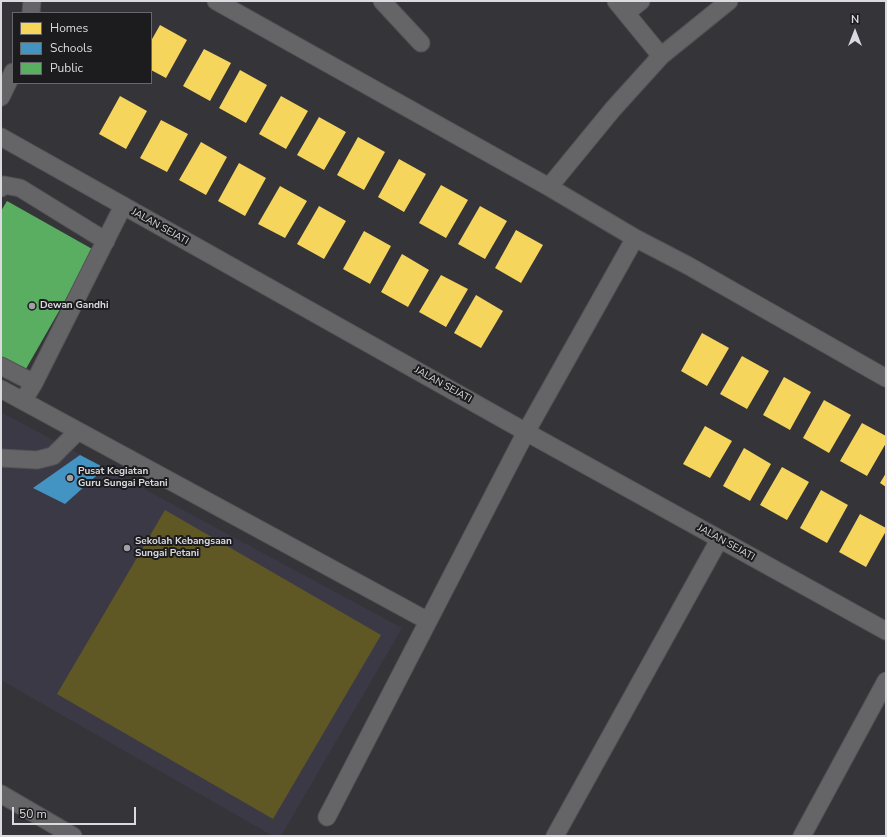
<!DOCTYPE html>
<html>
<head>
<meta charset="utf-8">
<style>
	body { margin:0 }
	#map { position:relative; width:887px; height:837px; overflow:hidden; background:#353539; font-family:"Nunito Sans",sans-serif }
	canvas { display:block }
	.frame { position:absolute; inset:0; border:2px solid #dbdae0; pointer-events:none }
	.legend { position:absolute; left:12px; top:12px; width:140px; height:72px; box-sizing:border-box; background:#1c1c1f; border:1px solid #68686c; margin:0; padding:5px 7px; list-style:none; font-size:12px; color:#dbdae0 }
	.legend li { display:flex; align-items:center; gap:8px; height:20px }
	.legend b { width:20px; border:1px solid #68686c }
	.north { position:absolute; left:835px; top:12px; width:40px; height:40px; -webkit-text-stroke:3px #1c1c1f; paint-order:stroke; rotate:0deg; font-size:11px; font-weight:700; line-height:16px; text-align:center; color:#dbdae0 }
	.north::after { content:''; display:block; margin:auto; width:14px; height:18px; background:#dbdae0; clip-path:polygon(50% 0,100% 100%,50% 72%,0 100%) }
	.scale { position:absolute; left:12px; top:807px; width:124px; height:18px; box-sizing:border-box; border:2px solid #dbdae0; border-top:0; padding-left:5px; font-size:12px; line-height:14px; white-space:nowrap; color:#dbdae0; -webkit-text-stroke:3px #1c1c1f; paint-order:stroke }
</style>
</head>
<body>
<div id="map">
<canvas width="887" height="837"></canvas>
<div class="frame"></div>
<ul class="legend">
<li><b style="height:11px;background:#f6d55c"></b>Homes</li>
<li><b style="height:11px;background:#4393c3"></b>Schools</li>
<li><b style="height:11px;background:#5aae61"></b>Public</li>
</ul>
<div class="north">N</div>
<div class="scale">50 m</div>
</div>
<script>
const c = document.querySelector('canvas').getContext('2d');
c.lineJoin = 'round';
function paint(path, color) {
  c.fillStyle = color;
  c.fill(path, 'evenodd');
}
function shape(rows) {
  const path = new Path2D();
  for (const r of rows) {
    path.moveTo(r[0], r[1]);
    for (let i = 2; i < r.length; i += 2) path.lineTo(r[i], r[i + 1]);
  }
  return path;
}
function trace(path, color, width, dash) {
  c.strokeStyle = color;
  c.lineWidth = width;
  c.lineCap = dash ? 'butt' : 'round';
  c.setLineDash(dash || []);
  c.stroke(path);
}
function drawText(font, color, halo, rows, align = 'center') {
  c.font = font + ' "Nunito Sans",sans-serif';
  c.lineWidth = 4;
  c.setLineDash([]);
  c.textBaseline = 'middle';
  c.strokeStyle = halo;
  c.fillStyle = color;
  for (const [text, x, y, turn = 0] of rows) {
    c.save();
    c.translate(x, y);
    c.rotate((+turn || 0) * Math.PI / 180);
    c.textAlign = isNaN(turn) ? turn : align;
    if (halo) c.strokeText(text, 0, 0);
    c.fillText(text, 0, 0);
    c.restore();
  }
}
const built = shape([
	[1,412,402,628,281,836,273,836,1,680]
]);
const green = shape([
	[165,510,381,635,273,819,57,694]
]);
const homes = shape([
	[160,25,187,40,166,78,151,70,151,41],
	[204,49,231,63,210,101,183,86],
	[240,70,267,85,246,123,219,108],
	[120,96,147,111,126,149,99,134],
	[281,96,308,111,286,149,259,134],
	[319,117,346,132,324,170,297,155],
	[161,120,188,134,167,172,140,158],
	[358,137,385,152,364,190,337,175],
	[201,142,227,157,206,195,179,180],
	[399,159,426,174,404,212,378,197],
	[239,163,266,178,245,216,218,201],
	[441,185,468,200,446,238,419,223],
	[280,186,307,201,285,238,258,224],
	[319,206,346,221,324,259,297,244],
	[480,206,507,221,485,259,458,244],
	[516,230,543,245,521,283,495,268],
	[364,231,391,246,370,284,343,269],
	[402,254,429,270,408,307,381,292],
	[441,275,468,289,446,327,419,312],
	[476,295,503,311,481,348,454,333],
	[702,333,729,348,707,386,681,371],
	[742,356,769,371,747,409,720,394],
	[784,377,811,392,790,430,763,415],
	[824,400,851,415,829,453,803,438],
	[862,423,886,436,886,443,867,476,840,461],
	[705,426,732,441,710,478,683,464],
	[744,448,771,464,750,501,723,486],
	[782,467,809,482,787,520,760,505],
	[886,473,886,487,880,483],
	[821,490,848,505,827,543,800,528],
	[860,514,886,528,886,531,866,567,839,552]
]);
const schools = shape([
	[80,455,105,468,65,504,33,488]
]);
const public = shape([
	[7,201,94,250,23,374,1,361,1,211]
]);
const minor = shape([
	[216,1,549,187,635,238,687,265,886,378],
	[382,1,421,43],
	[616,1,661,56],
	[31,13,32,1],
	[626,13,641,1],
	[1,97,13,72],
	[1,137,526,432,886,631],
	[549,187,613,109,661,56,729,1],
	[1,188,4,185,20,188,106,241],
	[1,366,34,383],
	[1,389,428,621],
	[23,401,34,383,123,206],
	[1,458,37,460,53,456,78,431],
	[1,794,73,836],
	[327,817,526,432,635,238],
	[555,836,719,540],
	[802,836,886,681]
]);
const markers = [
	[32,306,4,"#a1a0a6"],
	[70,478,4,"#a1a0a6"],
	[127,548,4,"#a1a0a6"]
];
const streetNames = [
	["JALAN SEJATI",160,227,29],
	["JALAN SEJATI",443,385,29],
	["JALAN SEJATI",726,543,29]
];
const poiNames = [
	["Dewan Gandhi",40,306],
	["Pusat Kegiatan",78,472],
	["Guru Sungai Petani",78,484],
	["Sekolah Kebangsaan",135,542],
	["Sungai Petani",135,554]
];
paint(built, '#3b3946');
paint(green, '#5f5824');
paint(homes, '#f6d55c');
paint(schools, '#4393c3');
paint(public, '#5aae61');
trace(minor, '#535356', 19);
trace(minor, '#656568', 17);
for (const [x, y, r, color] of markers) {
  const dot = new Path2D();
  dot.arc(x, y, r, 0, 2 * Math.PI);
  c.fillStyle = color;
  c.fill(dot);
  trace(dot, '#1c1c1f', 1.5);
}
drawText('10px', '#dbdae0', '#1c1c1f', streetNames);
drawText('bold 10px', '#dbdae0', '#1c1c1f', poiNames, 'left');
</script>
</body>
</html>
